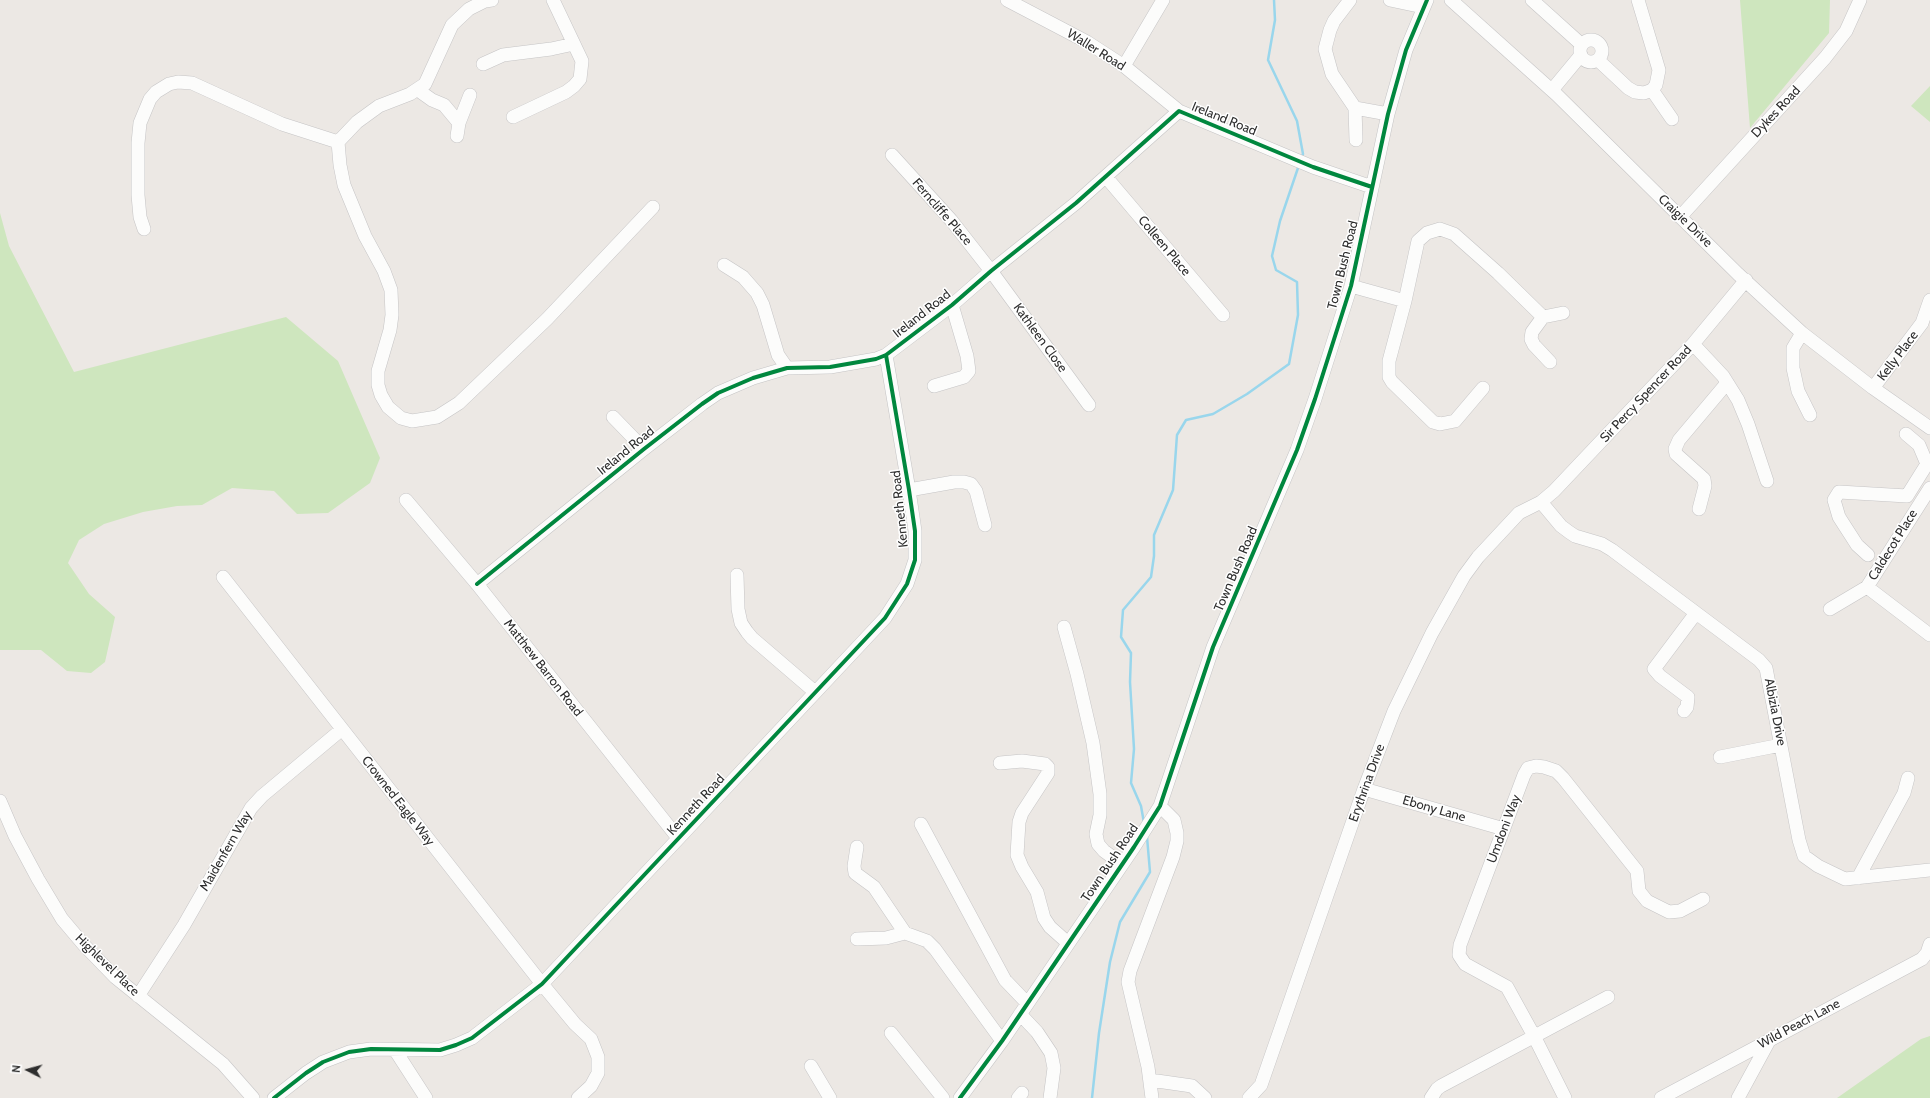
<!DOCTYPE html>
<html>
<head>
<meta charset="utf-8">
<style>
	body { margin:0 }
	#map { position:relative; width:1930px; height:1098px; overflow:hidden; background:#ece8e4; font-family:Cabin,sans-serif }
	canvas { display:block }
	.north { position:absolute; left:8px; top:1050px; width:40px; height:40px; -webkit-text-stroke:3px #fff; paint-order:stroke; rotate:276deg; font-size:11px; font-weight:700; line-height:16px; text-align:center; color:#2e2e2e }
	.north::after { content:''; display:block; margin:auto; width:14px; height:18px; background:#2e2e2e; clip-path:polygon(50% 0,100% 100%,50% 72%,0 100%) }
</style>
</head>
<body>
<div id="map">
<canvas width="1930" height="1098"></canvas>
<div class="north">N</div>
</div>
<script>
const c = document.querySelector('canvas').getContext('2d');
c.lineJoin = 'round';
function paint(path, color) {
  c.fillStyle = color;
  c.fill(path, 'evenodd');
}
function shape(rows) {
  const path = new Path2D();
  for (const r of rows) {
    if (r.length === 3) {
      path.moveTo(r[0] + r[2], r[1]);
      path.arc(r[0], r[1], r[2], 0, 2 * Math.PI);
      continue;
    }
    path.moveTo(r[0], r[1]);
    for (let i = 2; i < r.length; i += 2) path.lineTo(r[i], r[i + 1]);
  }
  return path;
}
function trace(path, color, width, dash) {
  c.strokeStyle = color;
  c.lineWidth = width;
  c.lineCap = dash ? 'butt' : 'round';
  c.setLineDash(dash || []);
  c.stroke(path);
}
function drawText(font, color, halo, rows, align = 'center') {
  c.font = font + ' Cabin,sans-serif';
  c.lineWidth = 3;
  c.setLineDash([]);
  c.textBaseline = 'middle';
  c.strokeStyle = halo;
  c.fillStyle = color;
  for (const [text, x, y, turn = 0] of rows) {
    c.save();
    c.translate(x, y);
    c.rotate((+turn || 0) * Math.PI / 180);
    c.textAlign = isNaN(turn) ? turn : align;
    if (halo) c.strokeText(text, 0, 0);
    c.fillText(text, 0, 0);
    c.restore();
  }
}
const green = shape([
	[1740,0,1830,0,1829,33,1750,128],
	[1930,86,1930,122,1911,106],
	[0,213,9,246,74,372,286,317,338,361,380,458,370,483,328,513,297,514,274,491,232,488,202,505,177,506,143,512,104,524,79,540,68,563,89,594,115,617,105,662,91,673,67,671,41,650,0,650],
	[1930,1036,1930,1098,1837,1098,1921,1039]
]);
const stream = shape([
	[1274,0,1275,20,1268,60,1297,121,1303,154,1301,159],
	[1144,823,1141,806,1131,783,1134,749,1130,682,1131,653,1121,637,1123,610,1151,577,1154,556,1154,535,1173,490,1177,435,1186,420,1213,414,1247,394,1289,364,1298,315,1297,282,1276,270,1272,256,1280,221,1299,165],
	[1092,1098,1099,1033,1110,962,1120,922,1150,872,1147,837]
]);
const minor = shape([
	[1007,0,1087,42,1124,66,1179,111],
	[1350,0,1334,21,1330,30,1325,49,1332,74,1355,108,1356,140],
	[1390,0,1423,7],
	[1451,0,1557,95,1738,274,1802,333,1873,388,1930,428],
	[1532,0,1582,45],
	[1591,51,11],
	[1598,60,1628,88,1635,92,1644,93,1652,90,1656,85,1659,70,1638,0],
	[483,64,503,55,551,49,574,44],
	[1124,66,1163,0],
	[418,90,432,100,444,105,459,123],
	[1552,90,1581,55],
	[1652,90,1672,119],
	[1355,108,1388,114],
	[513,117,566,92,574,86,580,79,582,61,553,0],
	[457,136,459,123,470,95],
	[338,142,357,122,379,106,410,94,425,84,452,25,469,9,485,1,492,0],
	[892,155,951,220,991,271,1089,405],
	[1106,177,1223,315],
	[1680,217,1825,58,1846,31,1860,0],
	[144,229,140,217,138,195,138,143,140,123,150,99,156,92,169,84,178,82,192,83,282,124,338,142,340,165,344,185,365,236,384,271,391,290,392,315,390,330,378,371,378,385,381,395,388,407,401,418,412,421,437,417,459,403,547,319,653,207],
	[724,265,743,277,757,293,763,305,778,355,787,368],
	[1351,286,1405,301],
	[1802,333,1793,348,1793,368,1798,391,1810,415],
	[1693,344,1723,376,1738,400,1748,424,1767,481],
	[1550,362,1534,345,1531,339,1532,332,1543,317,1563,313],
	[934,386,964,377,969,371,967,356,952,305],
	[1483,388,1455,421,1440,424,1433,422,1392,382,1389,377,1389,361,1405,301,1418,241,1427,233,1440,229,1454,234,1498,273,1543,317],
	[1873,388,1922,323,1930,300],
	[613,417,644,449],
	[909,490,954,482,964,482,971,484,976,491,985,525],
	[406,500,477,584,678,838],
	[1541,502,1561,526,1569,532,1575,536,1602,544,1612,550,1759,660,1766,668,1799,840,1804,856,1818,866,1845,879,1930,870],
	[1699,509,1705,486,1704,479,1676,454,1675,449,1679,440,1727,383],
	[1868,555,1857,545,1839,517,1834,500,1839,492,1907,496,1927,464,1919,445,1906,434],
	[737,575,738,609,741,623,747,632,752,638,815,692],
	[223,577,542,984,575,1024,591,1039,598,1057,598,1073,591,1086,578,1098],
	[477,584,644,449,702,404,718,393,753,378,787,368,830,367,876,359,886,355,952,305,991,271,1076,203,1179,111,1313,167,1372,187],
	[1867,587,1930,635],
	[1830,609,1867,587,1930,488],
	[1064,627,1077,674,1093,743,1100,794,1100,815,1096,834,1098,844,1104,851,1122,864],
	[1684,711,1687,707,1688,697,1660,676,1654,669,1696,613],
	[1720,757,1781,745],
	[1000,763,1022,761,1045,764,1048,767,1048,773,1022,813,1019,822,1017,855,1022,867,1037,892,1044,918,1050,927,1068,943],
	[1364,789,1504,829],
	[0,801,15,836,38,879,62,919,84,945,115,977,223,1064,253,1098],
	[921,824,1005,980,1027,1003],
	[857,847,854,866,855,873,874,887,905,933],
	[1858,878,1904,793,1908,778],
	[857,939,886,938,905,933,927,941,935,949,1002,1041],
	[138,996,184,925,251,808,262,796,341,730],
	[1020,1014,1037,1032,1051,1053,1054,1068,1050,1098],
	[891,1033,943,1098],
	[395,1050,426,1098],
	[811,1066,830,1098],
	[1150,1080,1192,1086,1205,1098],
	[274,1098,306,1073,323,1062,349,1052,371,1049,440,1050,456,1045,472,1038,542,984,885,618,907,584,915,560,915,531,909,490,886,355],
	[960,1098,1002,1041,1134,847,1160,806,1213,647,1297,450,1315,399,1351,286,1388,114,1406,50,1427,0],
	[1018,1098,1022,1093],
	[1152,1098,1148,1067,1128,982,1130,971,1173,857,1177,841,1177,833,1174,820,1160,806],
	[1249,1098,1261,1085,1364,789,1394,711,1432,633,1464,576,1478,557,1519,513,1541,502,1554,491,1693,344,1746,280],
	[1431,1098,1437,1089,1441,1086,1608,997],
	[1565,1098,1534,1036,1507,987,1465,964,1459,955,1460,945,1524,775,1528,768,1536,766,1544,767,1556,771,1563,778,1637,871,1639,891,1647,901,1669,912,1680,911,1703,899],
	[1661,1098,1922,959,1927,953,1930,944],
	[1738,1098,1769,1041]
]);
const cycleway = shape([
	[477,584,644,449,702,404,718,393,753,378,787,368,830,367,876,359,886,355,952,305,991,271,1076,203,1179,111,1313,167,1372,187],
	[274,1098,306,1073,323,1062,349,1052,371,1049,440,1050,456,1045,472,1038,542,984,885,618,907,584,915,560,915,531,909,490,886,355],
	[960,1098,1002,1041,1134,847,1160,806,1213,647,1297,450,1315,399,1351,286,1388,114,1406,50,1427,0]
]);
const streetNames = [
	["Waller Road",1096,50,32],
	["Dykes Road",1776,112,-47],
	["Ireland Road",1224,119,22],
	["Ferncliffe Place",942,212,49],
	["Craigie Drive",1685,221,44],
	["Colleen Place",1164,246,50],
	["Town Bush Road",1343,265,-76],
	["Ireland Road",922,314,-38],
	["Kathleen Close",1040,338,54],
	["Kelly Place",1898,356,-53],
	["Sir Percy Spencer Road",1646,394,-47],
	["Ireland Road",626,451,-39],
	["Kenneth Road",900,509,-96],
	["Caldecot Place",1893,545,-58],
	["Town Bush Road",1236,569,-67],
	["Matthew Barron Road",543,668,52],
	["Albizia Drive",1775,712,79],
	["Erythrina Drive",1367,783,-70],
	["Crowned Eagle Way",398,801,52],
	["Kenneth Road",696,805,-47],
	["Ebony Lane",1434,809,16],
	["Umdoni Way",1504,829,-69],
	["Maidenfern Way",226,851,-60],
	["Town Bush Road",1110,863,-56],
	["Highlevel Place",107,965,44],
	["Wild Peach Lane",1799,1024,-28]
];
paint(green, '#cee6be');
trace(stream, '#99d6ec', 2.5);
trace(minor, '#c5c4c5', 14);
trace(minor, '#fcfcfb', 13);
trace(cycleway, '#00873e', 4);
drawText('13px', '#2e2e2e', '#fff', streetNames);
</script>
</body>
</html>
